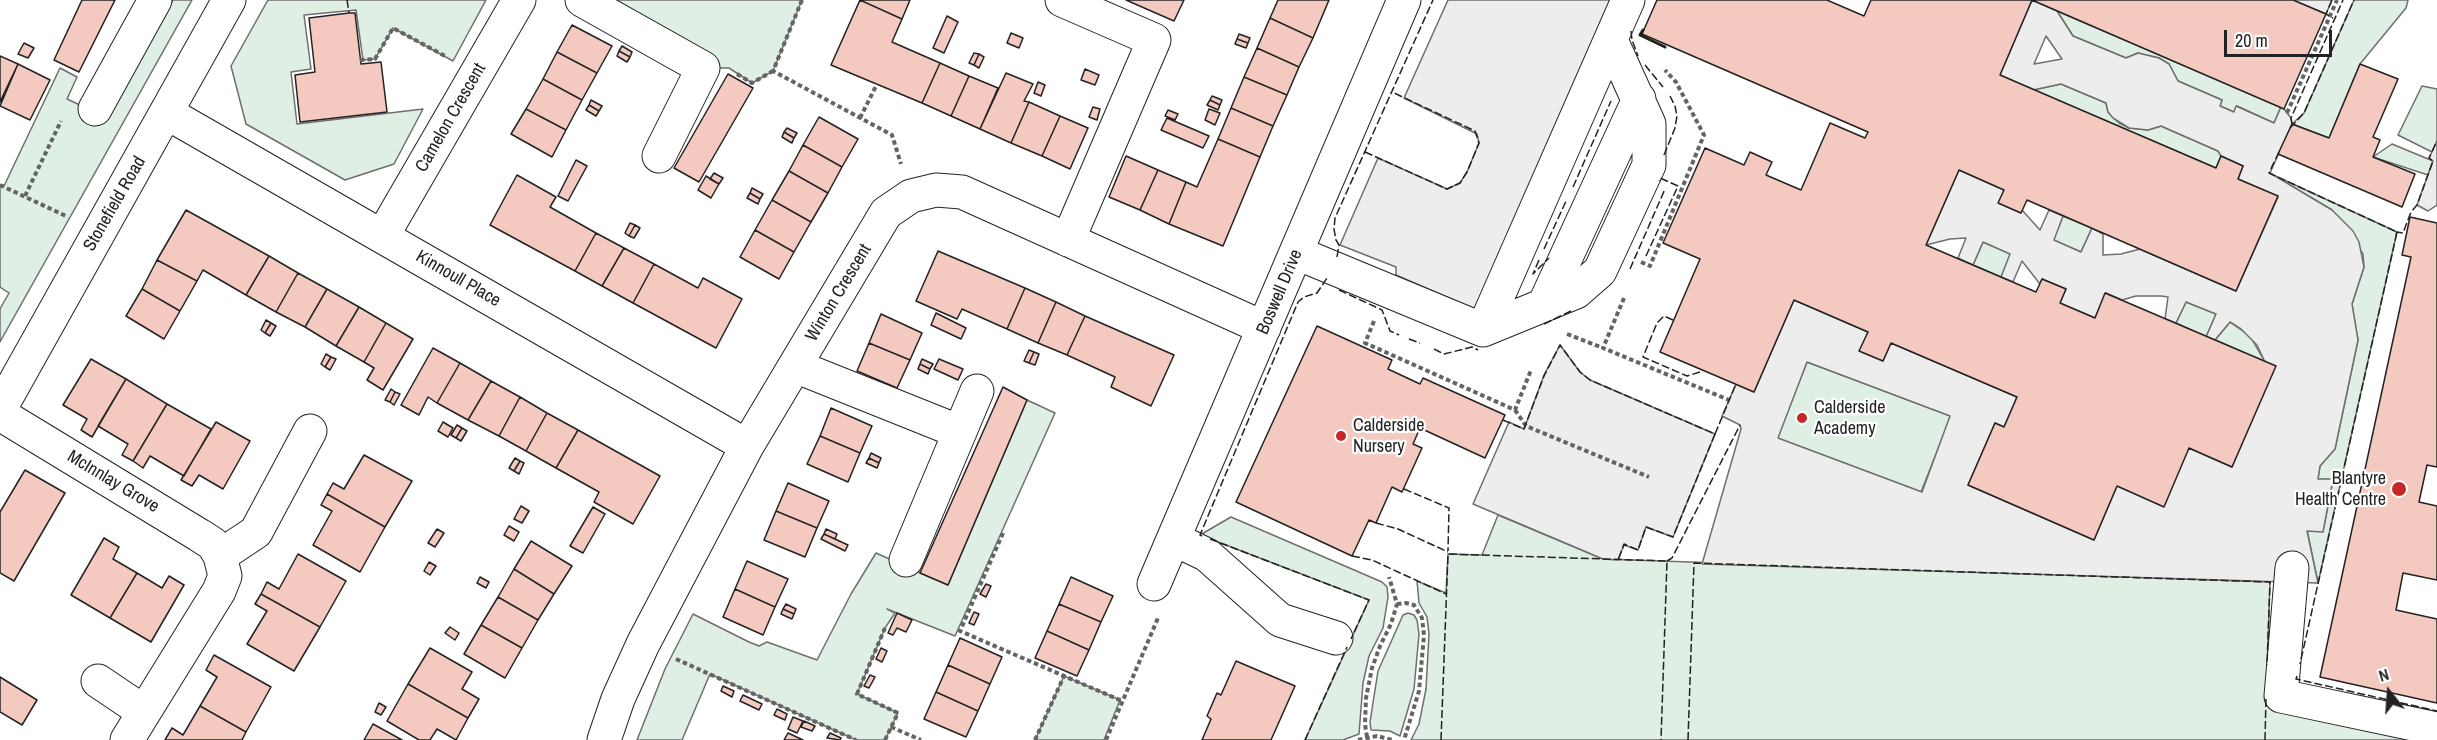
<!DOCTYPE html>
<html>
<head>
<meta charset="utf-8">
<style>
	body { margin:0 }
	#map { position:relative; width:2437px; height:740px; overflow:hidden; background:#fff; font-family:"Archivo Narrow",sans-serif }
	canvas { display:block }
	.north { position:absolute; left:2359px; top:662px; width:60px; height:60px; -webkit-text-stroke:4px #fff; paint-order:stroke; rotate:343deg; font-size:16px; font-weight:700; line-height:24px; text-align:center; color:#222 }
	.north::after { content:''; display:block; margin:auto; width:21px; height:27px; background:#222; clip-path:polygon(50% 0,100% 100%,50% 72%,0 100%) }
	.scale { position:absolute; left:2224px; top:30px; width:108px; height:27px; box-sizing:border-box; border:3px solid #222; border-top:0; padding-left:8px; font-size:18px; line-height:21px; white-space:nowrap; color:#222; -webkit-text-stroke:4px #fff; paint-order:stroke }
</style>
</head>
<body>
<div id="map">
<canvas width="2437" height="740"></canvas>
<div class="north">N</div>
<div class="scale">20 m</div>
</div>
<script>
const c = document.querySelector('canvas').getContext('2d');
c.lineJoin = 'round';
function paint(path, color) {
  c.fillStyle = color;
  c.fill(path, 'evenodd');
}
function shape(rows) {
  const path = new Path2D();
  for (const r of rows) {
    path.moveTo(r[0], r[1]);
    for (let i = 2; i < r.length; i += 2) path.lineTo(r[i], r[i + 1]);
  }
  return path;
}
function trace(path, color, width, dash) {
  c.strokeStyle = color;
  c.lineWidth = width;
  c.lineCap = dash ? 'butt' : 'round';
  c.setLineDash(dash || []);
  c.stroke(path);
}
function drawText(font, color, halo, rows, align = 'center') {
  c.font = font + ' "Archivo Narrow",sans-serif';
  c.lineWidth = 4.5;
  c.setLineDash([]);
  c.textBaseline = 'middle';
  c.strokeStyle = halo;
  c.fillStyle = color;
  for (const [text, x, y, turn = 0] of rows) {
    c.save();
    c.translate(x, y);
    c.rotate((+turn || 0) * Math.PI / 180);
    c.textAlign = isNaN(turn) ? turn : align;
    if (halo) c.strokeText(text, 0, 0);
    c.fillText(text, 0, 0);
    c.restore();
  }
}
const green = shape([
	[173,0,192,0,0,342,0,309,9,293,0,287,0,185,4,186,60,68,77,77,67,99,108,118,173,0],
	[268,0,486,0,453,61,393,28,375,59,363,60,356,10,304,15,311,69,291,72,297,124,423,109,394,164,345,180,246,124,231,66,268,0],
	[582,0,802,0,773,71,752,83,729,68,703,68,582,0],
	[2354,0,2408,0,2406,8,2360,64,2329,138,2292,124,2304,113,2354,0],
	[2057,11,2281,107,2274,123,2237,106,2234,112,2220,106,2222,100,2178,81,2169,64,2159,58,2138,53,2126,58,2073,36,2057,11],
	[2061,84,2106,103,2108,112,2119,123,2129,128,2148,130,2161,126,2218,151,2221,156,2216,168,2033,90,2061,84],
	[2422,86,2437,89,2437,141,2432,152,2398,135,2422,86],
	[2392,144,2433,161,2428,175,2373,157,2392,144],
	[2269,173,2397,232,2318,583,2307,530,2323,531,2333,480,2318,479,2320,466,2335,449,2358,340,2352,304,2364,267,2363,254,2332,210,2269,173],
	[2063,216,2092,228,2081,252,2053,240,2063,216],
	[1983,242,2011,254,2001,277,1973,265,1983,242],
	[2186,302,2216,314,2206,337,2176,323,2186,302],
	[2230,322,2250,336,2265,362,2215,340,2230,322],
	[1807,362,1951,416,1921,492,1777,438,1807,362],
	[1027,400,1055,413,955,636,887,609,895,613,885,628,857,694,898,713,885,740,856,740,710,674,682,740,637,740,665,669,693,614,749,642,759,646,767,642,817,660,851,594,876,553,948,585,1027,400],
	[1498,515,1603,559,2270,582,2266,703,2434,740,1411,740,1419,724,1426,689,1429,634,1427,617,1419,603,1417,581,1446,593,1448,554,1482,555,1498,515],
	[1231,517,1382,582,1387,587,1388,597,1383,628,1369,656,1363,683,1359,734,1343,740,1305,740,1369,600,1200,535,1231,517],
	[1408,613,1414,615,1417,620,1419,634,1414,689,1400,736,1390,731,1371,730,1370,722,1378,671,1403,615,1408,613],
	[1064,676,1120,700,1104,740,1035,740,1064,676]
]);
const parking = shape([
	[1448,0,1613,0,1477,307,1472,308,1396,275,1396,267,1340,245,1378,158,1447,189,1460,183,1467,172,1479,143,1477,134,1404,98,1448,0],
	[2032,0,2057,11,2073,36,2126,58,2138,53,2159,58,2169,64,2178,81,2222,100,2220,106,2234,112,2236,106,2274,123,2281,107,2284,109,2291,118,2292,124,2270,173,2332,210,2353,231,2359,242,2364,267,2352,304,2358,340,2335,449,2320,466,2318,479,2333,479,2323,532,2307,531,2318,583,1702,564,1741,429,1740,425,1722,416,1736,384,1754,392,1794,300,1868,332,1860,351,1883,361,1891,343,2017,397,2004,427,1995,423,1968,485,2094,540,2117,486,2189,448,2232,467,2275,366,2265,362,2257,345,2241,329,2230,322,2215,340,2206,337,2216,314,2186,302,2176,323,2165,319,2168,297,2161,296,2136,296,2122,300,2106,293,2095,318,2060,303,2066,289,2042,279,2040,284,2022,261,2013,282,2001,277,2010,254,1983,242,1973,265,1958,258,1966,238,1950,239,1926,245,1959,170,2004,190,1999,203,2021,213,2022,210,2040,230,2049,210,2063,216,2054,240,2081,252,2092,228,2103,234,2103,255,2121,254,2140,249,2236,291,2278,197,2238,179,2243,166,2221,156,2218,151,2161,126,2148,130,2129,128,2113,118,2108,112,2106,103,2061,84,2033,90,2000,75,2032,0],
	[2046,36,2062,59,2034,64,2046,36],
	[1807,362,1950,416,1922,492,1778,438,1807,362],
	[2293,0,2332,0,2326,14,2293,0],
	[2437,141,2437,205,2428,211,2417,205,2433,161,2429,158,2437,141],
	[1560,345,1580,372,1590,380,1715,434,1673,537,1646,527,1638,550,1624,545,1618,560,1603,559,1473,504,1509,422,1524,429,1544,375,1560,345]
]);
const building = shape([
	[82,0,115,0,79,72,54,60,82,0],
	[860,0,902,19,892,42,940,63,922,103,831,65,860,0],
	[860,0,910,0,902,19,860,0],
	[1126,0,1184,0,1174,21,1126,0],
	[1278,0,1329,0,1313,38,1270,18,1278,0],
	[1657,0,1827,0,1864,16,1871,0,2293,0,2326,14,2284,109,2032,0,2000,75,2216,168,2221,156,2243,166,2238,179,2278,196,2236,291,2027,200,2021,213,1998,203,2004,190,1959,170,1926,245,2036,292,2042,279,2066,289,2060,303,2095,318,2105,293,2276,366,2232,467,2189,448,2164,507,2117,486,2094,540,1968,485,1995,423,2004,427,2017,397,1891,343,1883,361,1859,351,1868,332,1794,300,1754,392,1660,352,1700,259,1663,243,1705,148,1744,165,1750,152,1772,162,1766,175,1801,190,1830,123,1865,138,1868,132,1642,34,1657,0],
	[349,13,355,13,361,64,381,62,387,112,300,122,295,75,315,72,309,18,349,13],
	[947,16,958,22,944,53,933,48,947,16],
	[1270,18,1313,38,1299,67,1257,48,1270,18],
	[572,25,612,46,597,73,557,52,572,25],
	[1011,33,1023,38,1019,48,1007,43,1011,33],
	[1239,34,1250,38,1248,43,1237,39,1239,34],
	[1237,39,1248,43,1246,48,1235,44,1237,39],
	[24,43,34,48,28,58,18,54,24,43],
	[622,46,632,52,630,57,619,51,622,46],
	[1257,48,1299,67,1287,95,1244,77,1257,48],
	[619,51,630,57,627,62,617,56,619,51],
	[557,52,597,73,582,100,543,79,557,52],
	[974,53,979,54,974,65,969,63,974,53],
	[979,54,984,57,979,68,974,65,979,54],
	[0,56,18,64,0,102,0,56],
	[940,63,969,76,951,116,922,103,940,63],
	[18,64,50,80,30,120,0,106,18,64],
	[2360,64,2398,79,2373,137,2380,140,2373,157,2415,174,2402,207,2278,154,2292,124,2329,138,2360,64],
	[1085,69,1099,75,1095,85,1081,80,1085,69],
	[1006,73,1033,84,1024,101,1029,102,1011,143,980,129,1006,73],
	[728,74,753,88,699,182,674,168,728,74],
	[969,76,998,88,980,129,951,116,969,76],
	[1244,77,1287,95,1273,126,1231,108,1244,77],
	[543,79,582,100,566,130,526,109,543,79],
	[1038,82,1045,85,1041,96,1034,93,1038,82],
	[1212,96,1222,100,1220,105,1210,100,1212,96],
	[591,100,602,106,599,111,589,105,591,100],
	[1210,100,1220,105,1218,110,1207,105,1210,100],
	[1029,102,1060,116,1042,156,1011,143,1029,102],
	[589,105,599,111,596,116,586,110,589,105],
	[1093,107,1100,109,1097,120,1089,117,1093,107],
	[1231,108,1273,126,1260,157,1218,139,1231,108],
	[526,109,566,130,552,157,511,134,526,109],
	[1209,109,1220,113,1215,125,1205,120,1209,109],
	[1168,110,1178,114,1175,120,1165,116,1168,110],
	[1060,116,1088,128,1070,169,1042,156,1060,116],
	[819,117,858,139,842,167,803,145,819,117],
	[1167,118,1209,136,1203,148,1161,130,1167,118],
	[787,128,797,133,794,138,784,132,787,128],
	[784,132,794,138,792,143,782,137,784,132],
	[1218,139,1260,157,1223,246,1169,224,1186,182,1197,187,1218,139],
	[803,145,842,167,828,193,789,171,803,145],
	[1126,156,1158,170,1140,210,1109,197,1126,156],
	[576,160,587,166,568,201,558,196,576,160],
	[1158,170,1186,182,1169,224,1140,210,1158,170],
	[789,171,828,193,811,222,772,200,789,171],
	[714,173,723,178,719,184,710,179,714,173],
	[517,175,556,197,550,207,596,233,575,271,490,225,517,175],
	[706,176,719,184,711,198,698,190,706,176],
	[752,188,763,194,760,199,750,193,752,188],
	[750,193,760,199,758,204,747,198,750,193],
	[772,200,811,222,794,252,755,230,772,200],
	[186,210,269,256,246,295,203,270,197,281,157,260,186,210],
	[2410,217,2437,223,2437,467,2427,465,2419,502,2437,506,2437,580,2403,573,2396,610,2437,619,2437,703,2320,677,2411,257,2402,255,2410,217],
	[630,223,635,225,629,236,625,233,630,223],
	[635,225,640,228,634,238,629,236,635,225],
	[755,230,794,252,779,279,740,257,755,230],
	[596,233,624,248,602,286,575,271,596,233],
	[624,248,654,264,633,303,602,286,624,248],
	[938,251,1025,288,1007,329,962,309,957,319,916,301,938,251],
	[269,256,298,273,276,312,246,295,269,256],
	[157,260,197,281,180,311,142,289,157,260],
	[654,264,698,288,703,278,742,299,716,348,633,303,654,264],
	[298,273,327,289,305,327,276,312,298,273],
	[1025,288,1056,302,1038,343,1007,329,1025,288],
	[142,289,180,311,164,339,126,316,142,289],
	[327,289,359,307,336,346,305,327,327,289],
	[1056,302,1085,316,1067,355,1038,343,1056,302],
	[359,307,386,323,364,362,336,346,359,307],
	[936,313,966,328,961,339,931,325,936,313],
	[881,314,922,333,910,360,869,343,881,314],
	[1085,316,1174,355,1151,406,1111,387,1115,377,1067,355,1085,316],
	[266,320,271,323,265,333,261,330,266,320],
	[271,323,276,326,270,336,265,333,271,323],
	[386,323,413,339,383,390,367,380,374,368,364,362,386,323],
	[1317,326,1392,360,1388,369,1420,384,1423,378,1505,415,1485,458,1420,428,1413,444,1422,448,1402,492,1392,487,1376,523,1369,520,1352,556,1236,502,1317,326],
	[869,343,910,360,897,388,857,371,869,343],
	[433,348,460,363,437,403,428,397,419,415,401,405,433,348],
	[1029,350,1034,352,1029,363,1024,361,1029,350],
	[1034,352,1039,354,1035,365,1029,363,1034,352],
	[326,354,331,357,325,367,321,364,326,354],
	[331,357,336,359,330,370,325,367,331,357],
	[91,359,126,379,92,437,81,430,87,419,63,405,91,359],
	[922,359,933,364,930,369,920,364,922,359],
	[939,359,963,369,958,380,934,369,939,359],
	[460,363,491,381,468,420,437,403,460,363],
	[920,364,930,369,928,374,918,369,920,364],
	[126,379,167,404,133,461,122,455,128,444,98,426,126,379],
	[491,381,520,397,499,436,468,420,491,381],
	[1003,387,1027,400,948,585,920,573,1003,387],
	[391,389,395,392,390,402,385,400,391,389],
	[395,392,400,394,394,405,390,402,395,392],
	[520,397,547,413,526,451,499,436,520,397],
	[167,404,211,429,184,476,150,456,143,468,133,461,167,404],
	[831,408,872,426,860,453,820,436,831,408],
	[547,413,578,430,556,468,526,451,547,413],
	[216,422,250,441,223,489,199,475,192,486,181,480,216,422],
	[443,422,453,428,448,437,438,431,443,422],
	[457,425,462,428,456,438,451,435,457,425],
	[462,428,467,431,461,441,456,438,462,428],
	[578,430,660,476,633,524,594,502,599,492,556,468,578,430],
	[820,436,860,453,848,482,807,464,820,436],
	[871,453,881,458,879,463,869,458,871,453],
	[364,455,412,481,385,527,327,494,333,483,344,489,364,455],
	[515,458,520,461,514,471,509,468,515,458],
	[869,458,879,463,877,468,866,463,869,458],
	[520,461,524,463,519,474,514,471,520,461],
	[25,470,65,493,14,581,0,573,0,512,25,470],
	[788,483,829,501,817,528,776,511,788,483],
	[327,494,385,527,360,572,313,545,332,511,321,505,327,494],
	[521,506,529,511,522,523,514,519,521,506],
	[593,507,605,514,583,553,570,546,593,507],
	[776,511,817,528,805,557,764,540,776,511],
	[509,526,519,532,514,541,504,535,509,526],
	[437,529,444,533,435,547,428,543,437,529],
	[826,529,837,534,835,539,824,534,826,529],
	[824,534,848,545,845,551,821,539,824,534],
	[104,538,119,547,113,559,137,573,110,618,71,595,104,538],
	[531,541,572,566,554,594,514,569,531,541],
	[298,554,346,581,320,627,261,594,267,582,279,589,298,554],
	[747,561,788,579,775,607,735,589,747,561],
	[429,562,436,566,430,575,424,571,429,562],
	[514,569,554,594,538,620,498,597,514,569],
	[137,573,162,588,169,576,184,585,151,642,110,618,137,573],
	[480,577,489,582,486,588,477,583,480,577],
	[1071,577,1113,596,1101,622,1059,604,1071,577],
	[986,584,991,586,986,597,980,594,986,584],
	[735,589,775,607,763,635,723,617,735,589],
	[261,594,320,627,294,671,247,644,267,611,255,604,261,594],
	[498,597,538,620,522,648,481,625,498,597],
	[786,604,796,609,794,614,783,609,786,604],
	[1059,604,1101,622,1089,650,1047,631,1059,604],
	[783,609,794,614,792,619,781,614,783,609],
	[974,612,979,614,974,625,969,623,974,612],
	[897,613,912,620,906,632,897,628,893,635,888,633,897,613],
	[481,625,522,648,505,678,464,654,481,625],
	[450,627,459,633,455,640,445,633,450,627],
	[1047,631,1089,650,1077,676,1035,658,1047,631],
	[960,638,1002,657,990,684,948,665,960,638],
	[430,648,472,672,462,689,479,699,468,718,408,684,430,648],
	[881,648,887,651,882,662,876,659,881,648],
	[214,655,271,687,246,732,200,706,217,677,206,670,214,655],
	[1236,661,1295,686,1271,740,1202,740,1211,719,1207,716,1217,693,1221,695,1236,661],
	[948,665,990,684,978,711,936,692,948,665],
	[870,675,875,677,869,688,864,686,870,675],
	[0,677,37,700,22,725,0,712,0,677],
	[408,684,468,718,456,740,437,729,430,740,419,740,387,721,408,684],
	[723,686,734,691,732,697,721,691,723,686],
	[936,692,978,711,966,737,924,719,936,692],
	[743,695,762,704,759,710,740,701,743,695],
	[379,703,386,707,381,715,375,712,379,703],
	[200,706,246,732,242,740,165,740,172,728,183,735,200,706],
	[777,709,787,714,785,720,774,715,777,709],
	[793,717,803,721,797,733,788,729,793,717],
	[804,721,815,726,812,731,801,727,804,721],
	[373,724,402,740,364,740,373,724],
	[788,733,803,740,784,740,788,733],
	[830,733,841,738,840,740,827,738,830,733]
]);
const path = shape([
	[802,0,773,71,892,135,901,164],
	[360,60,375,59,393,28,445,56],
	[737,74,752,83,773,71],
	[2287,113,2337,0],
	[860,118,877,84],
	[0,185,68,217],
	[25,196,61,121],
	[1641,262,1650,266,1704,135,1676,82,1665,70],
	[1624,298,1603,348,1729,400],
	[1374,321,1365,343,1515,410,1531,370],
	[1567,334,1603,348],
	[1515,410,1526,426,1649,477],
	[1003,533,960,631,1122,701],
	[1397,604,1406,603,1414,605,1422,618,1424,635,1419,691,1404,740],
	[676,659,856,740],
	[891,727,921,740],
	[1367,737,1365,724,1366,698,1372,668,1380,646,1391,624,1397,604,1389,577],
	[885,740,898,713,857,694,885,628],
	[1035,740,1064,676],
	[1106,740,1158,618],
	[1358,740,1377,736,1393,740]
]);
const minor = shape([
	[582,0,703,68,659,156],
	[1062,0,1154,40,1068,240],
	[95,109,155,0],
	[167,113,747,446],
	[383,235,519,0],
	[1297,253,1483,330,1628,0],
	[1544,305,1639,99],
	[1483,330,1576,292,1600,271,1649,165,1649,124,1611,40],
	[795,366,960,432],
	[0,409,229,0],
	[0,414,199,535,213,544,220,556,225,576,219,591,127,740],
	[1174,539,1207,555,1280,620,1336,638],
	[220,556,256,532,310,431],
	[906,560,977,391],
	[2292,568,2281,696,2437,729],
	[1154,584,1404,0],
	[98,681,144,712],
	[604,740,618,699,643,644,747,446,886,213,911,196,936,190,962,192,1264,328]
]);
const fence = shape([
	[347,0,349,13],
	[2332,0,2326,14,2333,18],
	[1631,31,1632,40,1638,56],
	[1645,65,1663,87],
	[2292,124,2291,118,2343,0],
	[2290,128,2304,113,2354,0],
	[1365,152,1447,189,1460,183,1467,172,1479,143,1475,131,1392,92],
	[2279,152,2269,173,2397,232,2300,664],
	[1664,155,1675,128,1677,116,1675,106,1670,96],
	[1573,187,1611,101],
	[2396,234,2397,232,2403,233,2411,212,2417,205,2433,161,2429,158,2437,141],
	[1544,249,1567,199],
	[1646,256,1678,186,1660,178,1659,181],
	[1337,257,1339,245,1336,240,1334,229,1335,218,1433,0],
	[1539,260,1533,274,1549,258],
	[1630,269,1665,189],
	[1339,290,1382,310,1390,331,1399,335],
	[1673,320,1664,316,1657,323,1643,357,1687,376,1703,371],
	[1544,324,1571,311],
	[1409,339,1420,343],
	[1434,349,1444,354,1472,347,1478,350],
	[1503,420,1524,429,1544,376,1560,345,1580,372,1590,380,1715,434,1673,537,1646,527,1638,550,1624,544,1618,560],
	[1715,434,1736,384],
	[1404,489,1449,508,1448,551],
	[1376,523,1398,529,1448,552],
	[1202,536,1200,535,1298,302,1304,297,1317,293,1327,278],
	[1210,539,1369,600,1351,639],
	[1352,556,1372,560,1446,594],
	[1667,561,1672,558,1740,425],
	[2297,676,2296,679,2437,711],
	[1305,740,1347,647],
	[1441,740,1448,554,1667,561,1661,740],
	[1688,740,1694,563,2270,582,2267,665],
	[2265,740,2266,698]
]);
const wall = shape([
	[1643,30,1640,35,1665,47]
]);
const markers = [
	[1802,418,6,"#c62828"],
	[1341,436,6,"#c62828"],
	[2399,489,8,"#c62828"]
];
const streetNames = [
	["Camelon Crescent",451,118,-60],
	["Stonefield Road",115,204,-60],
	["Kinnoull Place",458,279,30],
	["Boswell Drive",1280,292,-67],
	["Winton Crescent",839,293,-59],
	["McInnlay Grove",113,482,31]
];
const poiNames = [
	["Calderside",1814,408],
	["Academy",1814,429],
	["Calderside",1353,426],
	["Nursery",1353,447],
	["Blantyre",2386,479,"right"],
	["Health Centre",2386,500,"right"]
];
paint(green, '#e0efe3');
trace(green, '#6f6f6f', 1.5);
paint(parking, '#ededed');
trace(parking, '#6f6f6f', 1.5);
paint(building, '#f3c9c0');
trace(building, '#222', 1.5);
trace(minor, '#222', 35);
trace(path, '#646464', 4, [4.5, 3]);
trace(minor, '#fff', 33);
trace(fence, '#222', 1.5, [8, 3]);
trace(wall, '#222', 3);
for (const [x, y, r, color] of markers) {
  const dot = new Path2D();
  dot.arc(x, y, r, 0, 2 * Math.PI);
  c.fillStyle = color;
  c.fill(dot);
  trace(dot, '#fff', 2);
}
drawText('18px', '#222', '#fff', streetNames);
drawText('18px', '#222', '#fff', poiNames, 'left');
</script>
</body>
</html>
